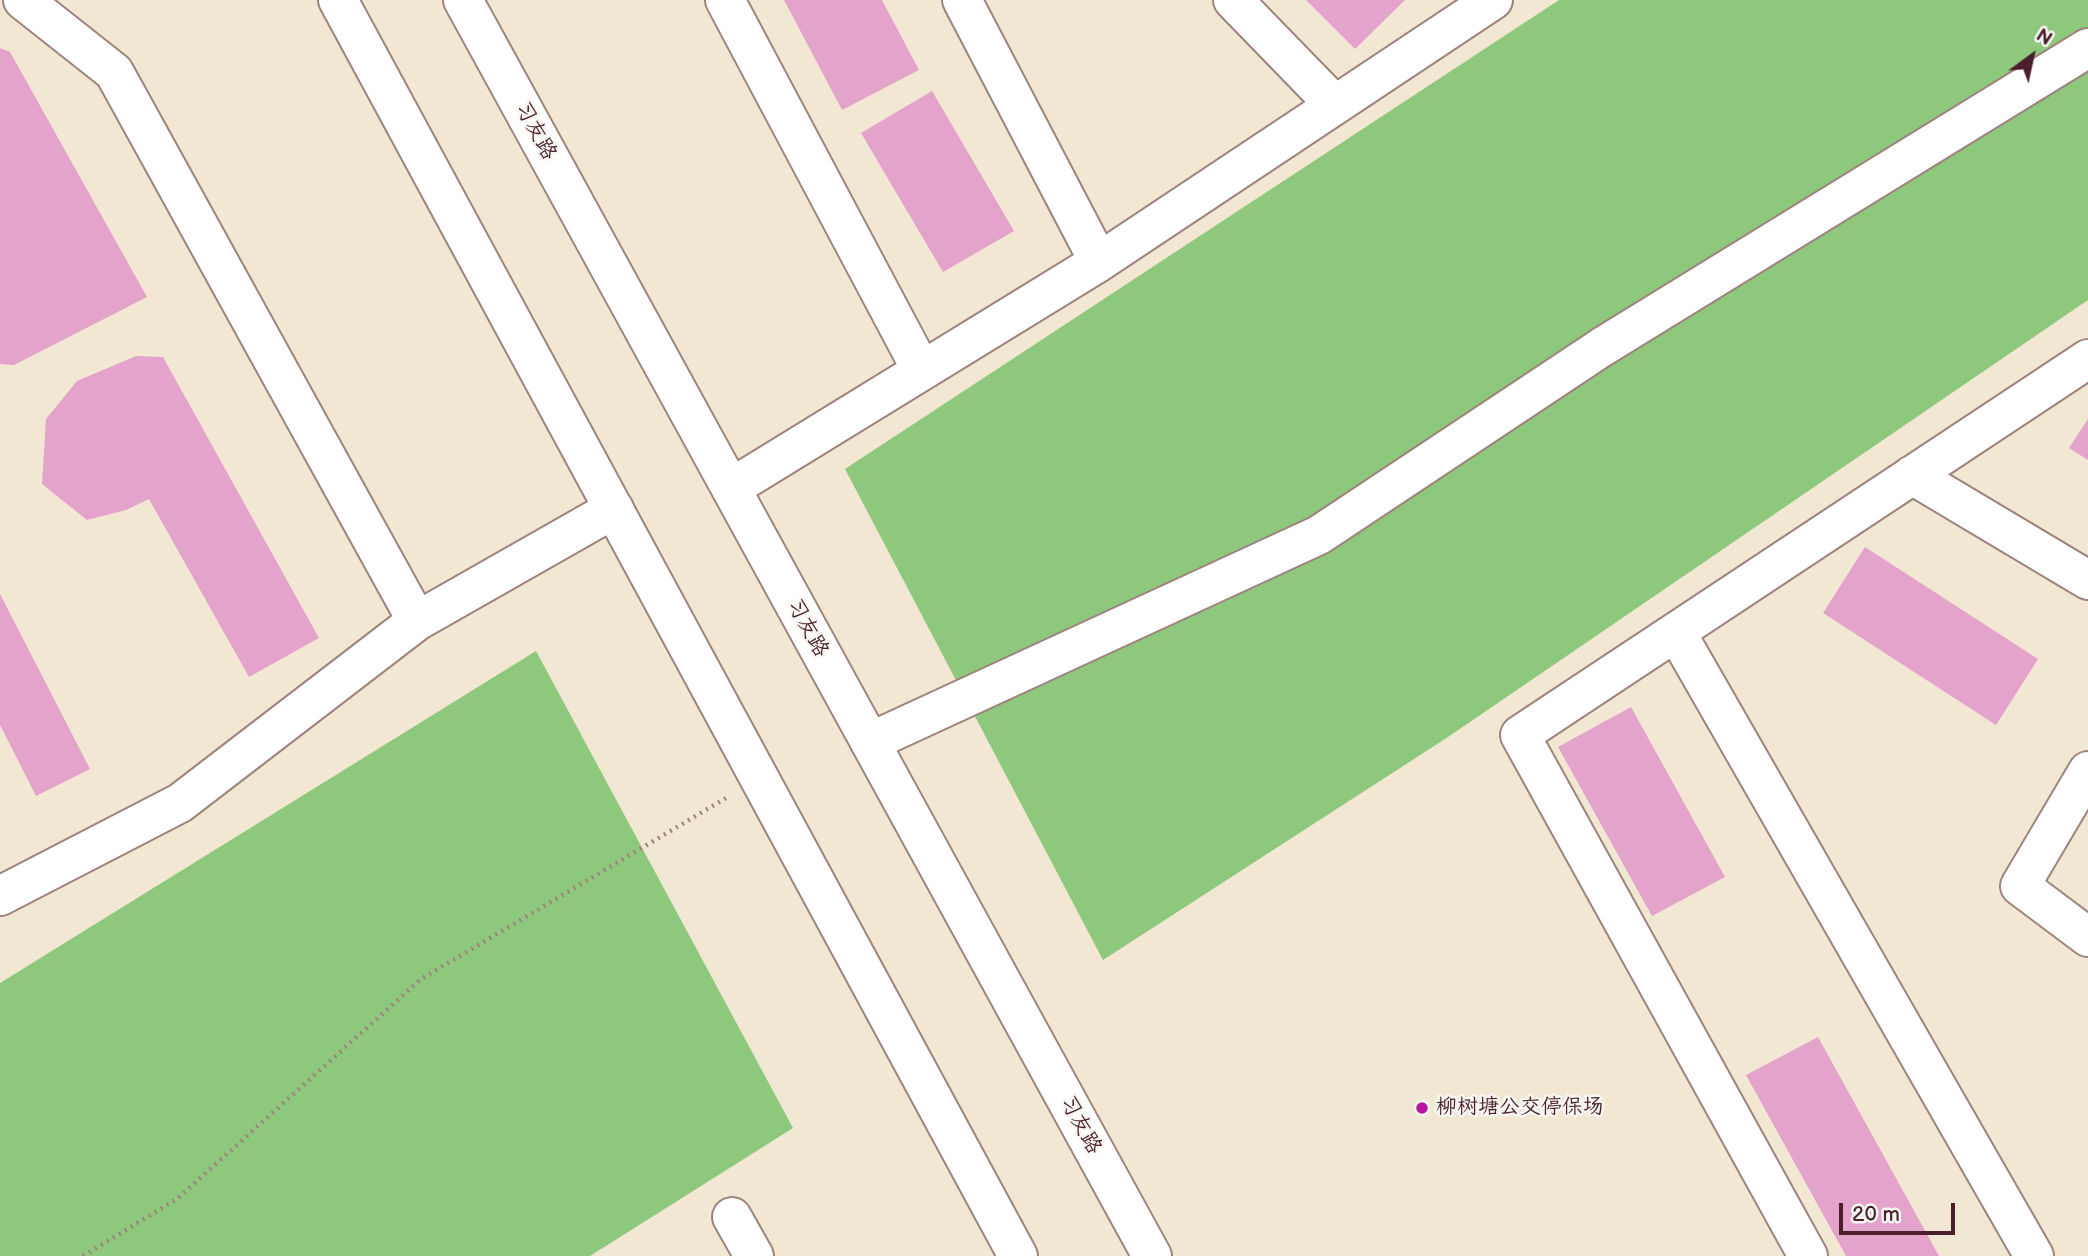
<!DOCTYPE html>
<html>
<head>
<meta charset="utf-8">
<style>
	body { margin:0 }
	#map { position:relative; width:2088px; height:1256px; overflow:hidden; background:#f2e7d2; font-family:"Balsamiq Sans",sans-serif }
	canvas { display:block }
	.north { position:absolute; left:1997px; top:21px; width:70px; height:70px; -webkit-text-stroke:5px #f6f6f2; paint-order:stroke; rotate:33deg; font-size:19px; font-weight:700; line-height:28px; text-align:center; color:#4a1f2b }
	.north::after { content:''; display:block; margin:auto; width:24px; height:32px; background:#4a1f2b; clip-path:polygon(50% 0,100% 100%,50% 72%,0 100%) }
	.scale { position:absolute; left:1839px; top:1203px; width:116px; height:32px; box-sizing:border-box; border:4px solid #4a1f2b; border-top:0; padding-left:9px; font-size:21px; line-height:24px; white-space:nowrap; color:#4a1f2b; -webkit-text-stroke:5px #f6f6f2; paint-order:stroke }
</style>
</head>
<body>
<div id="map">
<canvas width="2088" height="1256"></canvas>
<div class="north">N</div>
<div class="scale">20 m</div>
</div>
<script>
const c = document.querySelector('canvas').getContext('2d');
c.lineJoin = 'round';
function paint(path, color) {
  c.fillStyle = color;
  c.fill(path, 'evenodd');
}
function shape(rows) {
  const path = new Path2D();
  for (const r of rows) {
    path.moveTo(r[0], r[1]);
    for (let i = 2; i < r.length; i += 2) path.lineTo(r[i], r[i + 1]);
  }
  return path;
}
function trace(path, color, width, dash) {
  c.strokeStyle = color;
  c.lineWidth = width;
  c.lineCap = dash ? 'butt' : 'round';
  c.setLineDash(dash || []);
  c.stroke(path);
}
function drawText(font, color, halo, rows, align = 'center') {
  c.font = font + ' "Balsamiq Sans","LXGW WenKai TC",sans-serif';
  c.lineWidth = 5;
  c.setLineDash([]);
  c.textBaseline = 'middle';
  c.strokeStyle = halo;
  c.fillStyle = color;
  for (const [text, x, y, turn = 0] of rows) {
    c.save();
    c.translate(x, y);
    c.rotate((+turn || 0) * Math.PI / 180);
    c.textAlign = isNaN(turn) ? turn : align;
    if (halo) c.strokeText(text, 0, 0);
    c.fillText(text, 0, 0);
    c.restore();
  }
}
const green = shape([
	[1559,0,2088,0,2088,300,1448,737,1103,960,845,469],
	[536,651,793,1128,590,1256,0,1256,0,983]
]);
const building = shape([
	[784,0,882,0,919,70,842,110],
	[1306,0,1405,0,1355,49],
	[0,48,10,52,147,297,14,365,0,364],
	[932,91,1014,231,943,272,861,133],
	[136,356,163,357,319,638,249,677,149,499,126,510,87,520,42,484,46,419,77,381],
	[2088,419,2088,460,2069,448],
	[1865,547,2038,659,1996,725,1823,613],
	[0,594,90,769,36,796,0,725],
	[1631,707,1725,877,1652,916,1558,747],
	[1818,1037,1939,1256,1846,1256,1746,1075]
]);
const path = shape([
	[83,1256,177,1199,421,979,726,798]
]);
const minor = shape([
	[23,0,114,72,417,621],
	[725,0,922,371],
	[962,0,1099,262],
	[1233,0,1335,105],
	[1912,475,2088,580],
	[731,488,1099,262,1493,0],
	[1676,632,2034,1256],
	[870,742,1319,535,1602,347,2088,48],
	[2088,771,2020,886,2088,937],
	[0,896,180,803,417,621,614,509],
	[732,1217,754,1256],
	[1808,1256,1520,735,2088,359]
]);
const major = shape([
	[338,0,1018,1256],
	[463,0,1152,1256]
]);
const markers = [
	[1422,1108,7,"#b5179e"]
];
const streetNames = [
	["习友路",535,131,61],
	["习友路",807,628,61],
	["习友路",1080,1125,61]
];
const poiNames = [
	["柳树塘公交停保场",1436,1108]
];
paint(green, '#8ec87d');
paint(building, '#e3a3cb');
trace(minor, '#9e837e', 42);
trace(major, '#9e837e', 42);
trace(path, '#9e837e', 4.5, [2, 5]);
trace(minor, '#fff', 38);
trace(major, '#fff', 38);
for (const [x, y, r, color] of markers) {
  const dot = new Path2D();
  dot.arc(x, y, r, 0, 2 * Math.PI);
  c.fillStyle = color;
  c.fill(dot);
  trace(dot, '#f6f6f2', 2.5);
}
drawText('21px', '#4a1f2b', '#f6f6f2', streetNames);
drawText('21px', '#4a1f2b', '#f6f6f2', poiNames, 'left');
</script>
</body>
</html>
